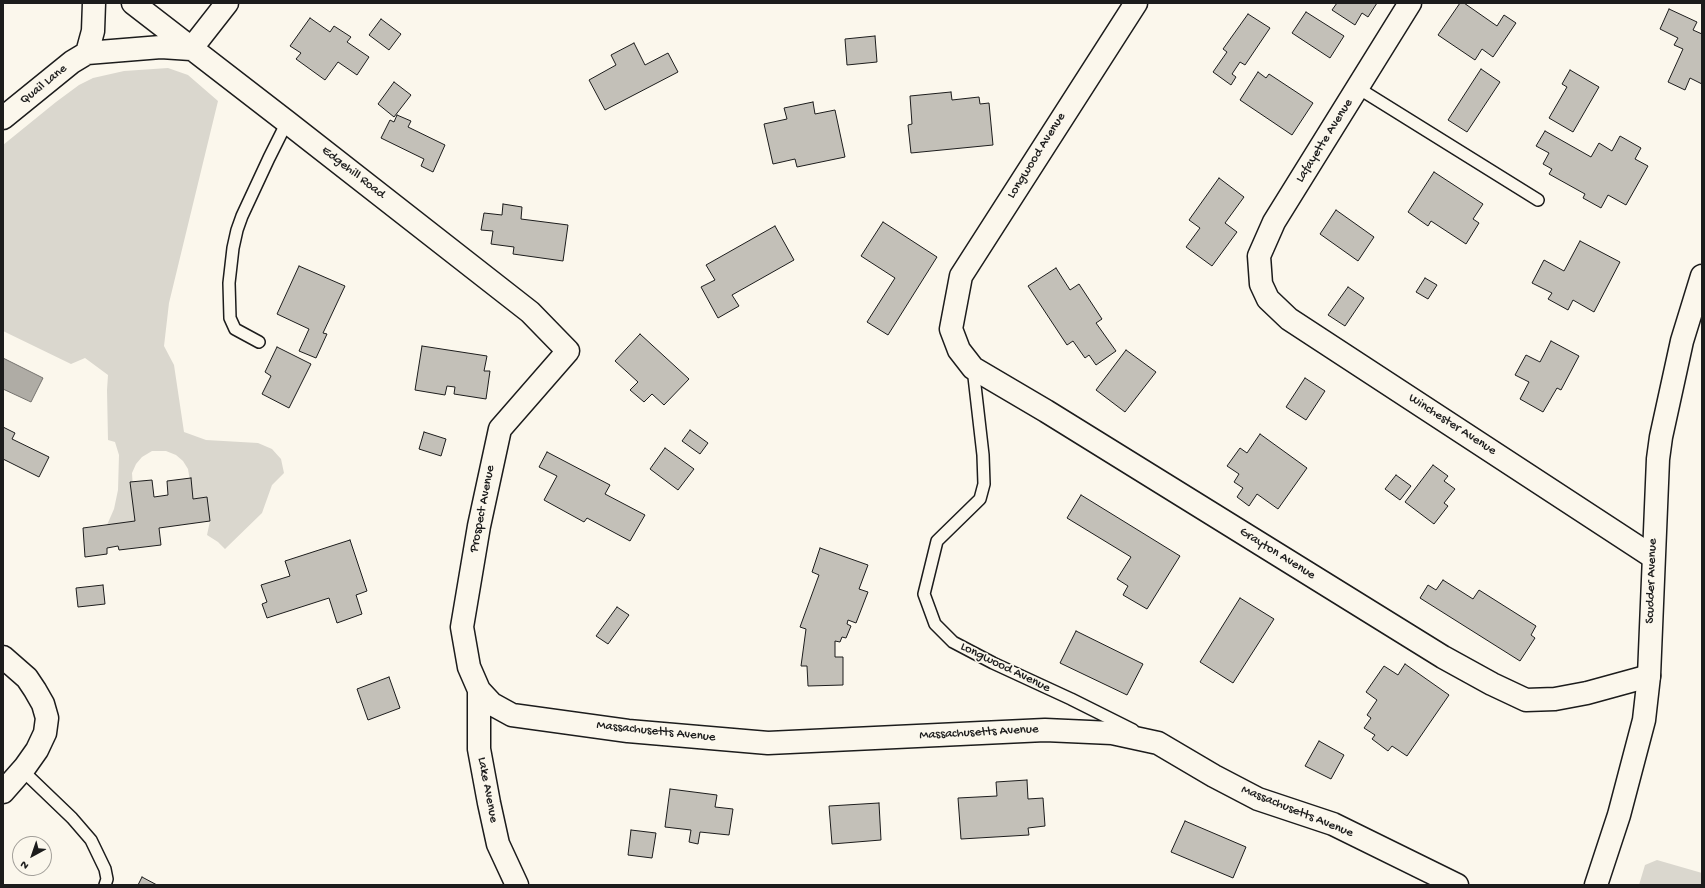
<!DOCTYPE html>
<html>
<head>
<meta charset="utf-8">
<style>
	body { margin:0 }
	#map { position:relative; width:1705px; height:888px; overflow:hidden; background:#fbf7ec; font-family:"Gochi Hand",sans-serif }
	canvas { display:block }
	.frame { position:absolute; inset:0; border:4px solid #1c1c1c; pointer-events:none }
	.north { position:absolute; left:12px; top:836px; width:40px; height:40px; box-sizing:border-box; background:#fbf7ec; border:1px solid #a29f99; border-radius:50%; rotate:220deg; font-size:11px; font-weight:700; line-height:16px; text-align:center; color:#1c1c1c }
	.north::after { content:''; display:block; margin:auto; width:14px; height:18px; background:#1c1c1c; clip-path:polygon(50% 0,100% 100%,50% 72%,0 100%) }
</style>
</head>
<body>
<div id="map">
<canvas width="1705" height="888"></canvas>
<div class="frame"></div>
<div class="north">N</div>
</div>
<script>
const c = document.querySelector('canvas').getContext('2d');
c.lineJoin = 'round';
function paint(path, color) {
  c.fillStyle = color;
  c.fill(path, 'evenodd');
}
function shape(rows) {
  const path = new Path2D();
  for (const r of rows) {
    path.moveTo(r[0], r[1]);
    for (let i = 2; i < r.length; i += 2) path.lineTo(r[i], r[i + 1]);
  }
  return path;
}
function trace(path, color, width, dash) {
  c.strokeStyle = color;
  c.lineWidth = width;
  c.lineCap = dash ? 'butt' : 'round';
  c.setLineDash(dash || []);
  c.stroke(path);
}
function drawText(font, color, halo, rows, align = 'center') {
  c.font = font + ' "Gochi Hand",sans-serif';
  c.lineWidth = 3.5;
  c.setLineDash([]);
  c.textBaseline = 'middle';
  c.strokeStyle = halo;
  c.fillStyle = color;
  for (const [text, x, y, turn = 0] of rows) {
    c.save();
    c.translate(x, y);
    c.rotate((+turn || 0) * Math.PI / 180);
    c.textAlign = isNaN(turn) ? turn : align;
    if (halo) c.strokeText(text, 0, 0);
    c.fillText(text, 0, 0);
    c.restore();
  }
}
const green = shape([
	[168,68,188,75,218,101,169,303,164,346,174,365,184,432,206,440,258,443,272,449,281,459,284,473,272,485,262,513,225,549,218,542,207,535,210,521,207,497,193,499,188,469,183,461,176,455,166,451,152,451,142,457,136,464,132,473,135,521,107,525,114,509,118,490,119,455,115,442,108,440,107,390,108,375,85,358,71,364,3,331,3,145,56,102,79,85,93,78,124,71],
	[1657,860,1702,873,1702,885,1639,885,1645,865]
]);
const water = shape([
	[3,358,43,378,31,402,3,389,3,358]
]);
const building = shape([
	[1337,3,1377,3,1368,17,1362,13,1355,25,1332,10,1337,3],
	[1460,3,1464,3,1497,26,1504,15,1516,23,1493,57,1482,49,1475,60,1438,35,1460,3],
	[1669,9,1697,22,1693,30,1702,34,1702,84,1690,78,1685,90,1668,82,1683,49,1674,45,1678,38,1660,29,1669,9],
	[1306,12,1344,36,1330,58,1292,33,1306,12],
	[1248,14,1270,28,1245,65,1240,62,1232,74,1236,77,1231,85,1213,72,1227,52,1223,49,1248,14],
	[310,18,330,32,334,26,351,37,347,42,369,57,357,75,338,62,325,80,296,59,301,53,290,46,310,18],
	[381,19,401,34,389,50,369,35,381,19],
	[875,36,877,62,847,65,845,39,875,36],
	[634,43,645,65,668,53,678,72,605,110,589,80,616,65,611,55,634,43],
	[1481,69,1500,82,1467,132,1448,120,1481,69],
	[1570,70,1599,87,1573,132,1549,118,1567,87,1562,84,1570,70],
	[1258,72,1266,78,1269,74,1313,103,1292,135,1240,100,1258,72],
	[394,82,411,95,394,117,378,104,394,82],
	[951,92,952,100,979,97,980,104,989,103,993,145,911,153,908,125,912,124,910,96,951,92],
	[813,102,815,114,835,110,845,157,797,167,795,159,773,164,764,124,787,119,784,108,813,102],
	[397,115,411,121,408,127,445,145,433,172,421,166,424,159,381,138,390,120,394,122,397,115],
	[1545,131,1591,157,1599,143,1612,151,1620,136,1641,148,1635,159,1648,166,1626,205,1608,195,1601,208,1583,198,1585,194,1549,174,1552,169,1543,164,1549,153,1536,146,1545,131],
	[1434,172,1483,204,1473,219,1479,223,1466,244,1431,221,1428,226,1408,212,1434,172],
	[1219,178,1244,197,1225,223,1237,232,1212,266,1186,247,1200,228,1189,220,1219,178],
	[503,204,522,207,521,219,568,225,563,261,513,254,514,247,491,244,493,231,481,230,484,213,502,215,503,204],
	[1336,210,1374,237,1358,261,1320,234,1336,210],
	[883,222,937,257,888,335,867,322,895,278,861,256,883,222],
	[775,226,794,260,732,295,739,306,718,318,701,287,715,280,706,265,775,226],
	[1580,241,1620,262,1594,312,1573,300,1568,310,1548,299,1552,293,1532,283,1544,260,1564,271,1580,241],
	[299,266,345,286,323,333,327,334,316,358,299,351,309,329,277,314,299,266],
	[1056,268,1070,290,1079,284,1102,319,1096,323,1116,351,1096,365,1089,355,1085,358,1073,341,1067,345,1028,286,1056,268],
	[1425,278,1437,285,1428,299,1416,292,1425,278],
	[1348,287,1364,298,1345,326,1328,315,1348,287],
	[640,334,689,379,664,405,652,394,644,402,630,390,638,382,615,361,640,334],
	[1551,341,1579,356,1561,390,1557,388,1543,412,1520,399,1529,382,1515,375,1526,355,1540,362,1551,341],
	[422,346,487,356,484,371,490,371,486,399,454,394,455,387,447,386,445,395,415,390,422,346],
	[277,347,311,364,289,408,262,394,271,376,265,372,277,347],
	[1126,350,1156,372,1125,412,1096,390,1126,350],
	[1305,378,1325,391,1306,420,1286,407,1305,378],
	[3,427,15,433,12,439,49,457,39,477,3,459,3,427],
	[690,430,708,443,700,454,682,441,690,430],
	[424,432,446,439,441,456,419,449,424,432],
	[1260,434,1307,468,1278,509,1257,494,1249,506,1237,497,1243,488,1234,482,1239,474,1227,466,1240,448,1247,453,1260,434],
	[665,448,694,469,678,490,650,469,665,448],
	[547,452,610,485,605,494,645,515,630,541,587,518,584,522,544,500,557,476,539,467,547,452],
	[1433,465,1448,476,1444,481,1455,489,1444,503,1448,506,1434,524,1405,502,1433,465],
	[1396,475,1411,486,1400,500,1385,489,1396,475],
	[191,478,193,499,207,497,210,521,159,528,161,545,119,550,118,546,107,548,107,554,85,557,83,528,135,521,130,482,152,480,154,497,168,495,167,481,191,478],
	[1081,495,1180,556,1147,609,1123,595,1128,586,1117,579,1131,557,1067,518,1081,495],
	[350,540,367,591,356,595,362,614,337,623,329,598,267,618,262,604,267,602,261,585,290,576,285,561,350,540],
	[820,548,868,565,859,589,868,592,856,623,848,620,847,624,851,626,846,638,842,637,840,642,835,641,835,657,843,657,843,685,808,686,807,666,801,666,806,629,800,627,819,575,812,572,820,548],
	[1443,580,1473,599,1479,590,1536,626,1531,635,1535,638,1520,661,1420,598,1428,585,1436,590,1443,580],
	[103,585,105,604,78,607,76,588,103,585],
	[1240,598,1274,619,1233,683,1200,662,1240,598],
	[617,607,629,615,608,644,596,636,617,607],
	[1076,631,1143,664,1127,695,1060,663,1076,631],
	[1405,664,1449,695,1407,756,1392,746,1388,751,1372,739,1375,735,1364,728,1371,718,1367,715,1377,700,1366,692,1384,666,1398,675,1405,664],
	[389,677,400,708,368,720,357,689,389,677],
	[1319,741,1344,755,1331,779,1305,766,1319,741],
	[1027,780,1028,799,1043,798,1045,826,1028,828,1029,835,961,839,958,798,997,796,996,782,1027,780],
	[670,789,717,795,715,807,733,809,729,835,700,832,698,844,689,842,691,830,665,827,670,789],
	[879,803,881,840,832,844,829,806,879,803],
	[1185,821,1246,847,1233,878,1171,852,1185,821],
	[631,830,656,833,652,858,628,855,631,830],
	[142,877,157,885,138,885,142,877]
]);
const lane = shape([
	[1358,88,1538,200],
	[259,342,235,329,230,318,229,283,233,248,237,230,242,216,269,158,287,122],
	[973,368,983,455,984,484,980,499,937,541,924,594,935,624,953,642,993,663,1071,699,1133,730],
	[22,770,72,818,91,840,105,869,107,879,105,885]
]);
const street = shape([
	[133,3,287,122,530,312,568,351,500,429,479,526,462,627,469,667,479,690,492,704,512,715,628,731,768,743,1045,730,1112,733,1158,743,1214,776,1258,799,1333,824,1457,885],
	[1136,3,961,276,951,329,959,350,973,368,1046,411,1443,657,1492,684,1526,700,1555,699,1587,693,1649,676],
	[1410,3,1274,222,1259,256,1261,284,1268,299,1289,319,1653,557],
	[87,53,161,47,191,49,227,3],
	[3,118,72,62,87,53,93,31,94,3],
	[3,657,27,678,35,690,43,704,47,718,45,733,37,750,25,767,3,792],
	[479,690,479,749,489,803,498,844,517,885]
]);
const secondary = shape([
	[1596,885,1619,815,1644,720,1649,676,1658,459,1661,437,1682,341,1702,276]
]);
const streetNames = [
	["Quail Lane",44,85,-39],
	["Lafayette Avenue",1325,141,-58],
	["Longwood Avenue",1037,156,-58],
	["Edgehill Road",353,173,38],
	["Winchester Avenue",1452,425,33],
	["Prospect Avenue",483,509,-79],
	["Grayton Avenue",1277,554,32],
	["Scudder Avenue",1652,581,-88],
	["Longwood Avenue",1005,668,26],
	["Massachusetts Avenue",656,732,6],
	["Massachusetts Avenue",979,733,-3],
	["Lake Avenue",487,790,79],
	["Massachusetts Avenue",1297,812,22]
];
paint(green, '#dad7ce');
paint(water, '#afaca5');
trace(water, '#74726e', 1);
paint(building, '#c3c0b8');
trace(building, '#1c1c1c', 1);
trace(lane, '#1c1c1c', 14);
trace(street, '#1c1c1c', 25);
trace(secondary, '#1c1c1c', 25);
trace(lane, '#fbf7ec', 11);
trace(street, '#fbf7ec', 22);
trace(secondary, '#fbf7ec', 22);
drawText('13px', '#1c1c1c', '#fbf7ec', streetNames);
</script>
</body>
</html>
